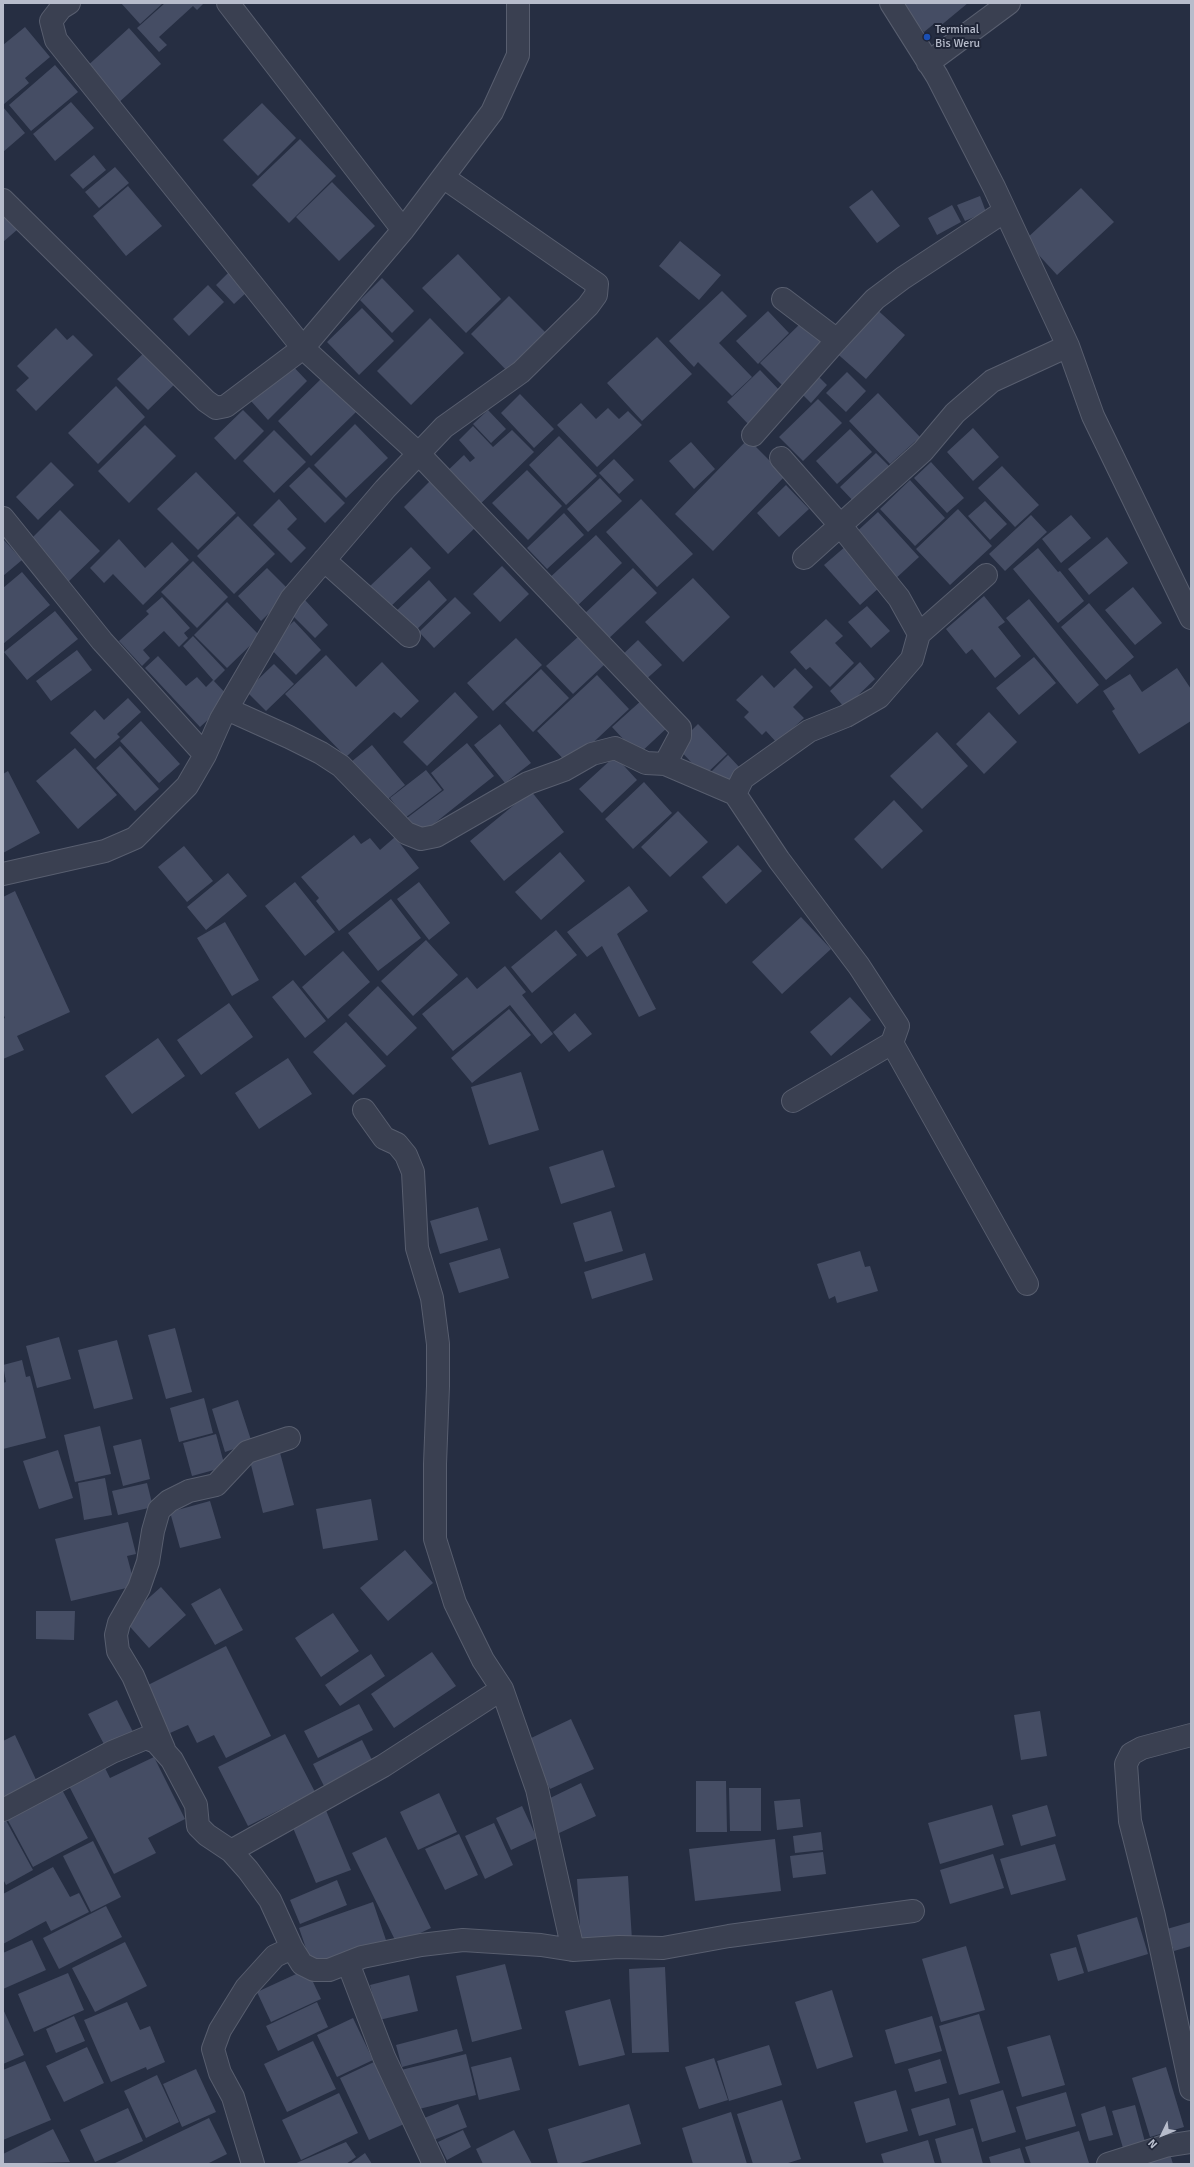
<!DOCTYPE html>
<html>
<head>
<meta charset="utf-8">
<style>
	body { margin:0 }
	#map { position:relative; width:1194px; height:2167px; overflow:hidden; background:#262e42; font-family:Signika,sans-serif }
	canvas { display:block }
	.frame { position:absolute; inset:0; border:4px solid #b7bccb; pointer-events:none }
	.north { position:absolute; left:1142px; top:2115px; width:40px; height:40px; -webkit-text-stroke:3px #1f2537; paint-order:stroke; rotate:227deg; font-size:11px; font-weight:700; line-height:16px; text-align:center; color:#b7bccb }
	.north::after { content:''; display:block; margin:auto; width:14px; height:18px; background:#b7bccb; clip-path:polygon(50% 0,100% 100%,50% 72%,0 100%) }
</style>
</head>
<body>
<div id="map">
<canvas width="1194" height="2167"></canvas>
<div class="frame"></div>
<div class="north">N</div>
</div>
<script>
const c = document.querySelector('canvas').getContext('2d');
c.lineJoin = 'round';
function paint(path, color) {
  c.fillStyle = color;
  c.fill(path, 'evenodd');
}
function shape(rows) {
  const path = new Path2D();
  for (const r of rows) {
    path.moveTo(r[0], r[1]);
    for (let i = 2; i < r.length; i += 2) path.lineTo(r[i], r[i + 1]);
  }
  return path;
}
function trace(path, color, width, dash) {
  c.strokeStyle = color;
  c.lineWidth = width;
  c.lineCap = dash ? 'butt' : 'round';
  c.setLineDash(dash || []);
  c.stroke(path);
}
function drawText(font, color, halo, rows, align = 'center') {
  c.font = font + ' Signika,sans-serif';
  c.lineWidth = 4;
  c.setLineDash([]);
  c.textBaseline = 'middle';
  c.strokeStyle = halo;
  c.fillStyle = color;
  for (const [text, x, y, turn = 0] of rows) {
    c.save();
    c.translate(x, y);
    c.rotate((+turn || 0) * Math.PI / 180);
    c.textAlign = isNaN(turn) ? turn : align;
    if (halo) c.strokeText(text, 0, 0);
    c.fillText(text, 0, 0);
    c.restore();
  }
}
const building = shape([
	[121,3,163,3,140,24],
	[165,3,204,3,197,10,193,6,159,37,167,45,159,52,137,28],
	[903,3,968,3,939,27,935,23,924,32,901,5],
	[25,27,50,57,25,78,29,83,4,104,3,45],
	[129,28,161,64,116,105,84,69],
	[55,65,78,92,31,131,9,105],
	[71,102,94,128,55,161,33,134],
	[262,103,296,138,258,176,223,140],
	[3,107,25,133,3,152],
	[300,139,336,176,289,223,252,185],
	[94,155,106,170,83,189,70,175],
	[115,167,129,183,99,208,85,192],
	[332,182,375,226,339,261,296,217],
	[128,186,162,226,126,256,93,216],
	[1081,188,1114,222,1057,275,1025,240],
	[872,190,900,226,877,243,849,207],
	[980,196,986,212,965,221,957,205],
	[952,205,961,222,937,235,928,218],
	[3,212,18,229,3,242],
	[680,241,721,275,699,300,659,266],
	[458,254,501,299,466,333,422,288],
	[229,272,248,291,234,304,216,285],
	[382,278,414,311,392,333,360,300],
	[208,285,224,302,189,336,173,319],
	[722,291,747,316,719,343,752,377,732,396,698,362,694,367,669,341],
	[509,296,551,338,512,376,471,334],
	[872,305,905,335,866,379,833,350],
	[362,308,394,341,359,375,327,342],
	[768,311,789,333,758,364,736,341],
	[430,318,464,353,411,405,377,371],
	[803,321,825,345,783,386,760,363],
	[56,328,67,340,73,335,93,355,36,411,16,390,29,378,17,366],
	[657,337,692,374,642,421,607,383],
	[149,348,179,380,148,410,117,379],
	[290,363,307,381,268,420,251,401],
	[760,370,784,395,751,427,727,402],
	[814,372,827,385,811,403,797,389],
	[847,372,866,391,846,412,826,393],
	[323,377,356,412,311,456,278,421],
	[116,386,145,417,98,464,68,433],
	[878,393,920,437,890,464,849,421],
	[520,394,554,429,534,448,501,413],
	[818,399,842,423,803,461,779,437],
	[581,403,596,419,608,408,619,419,628,411,642,425,597,467,557,425],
	[243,410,264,431,235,460,214,438],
	[488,410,506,429,491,443,473,424],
	[355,424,388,458,346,498,314,465],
	[145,425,176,456,129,503,98,471],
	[473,426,493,447,512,430,534,452,474,510,442,476,464,455,470,462,475,458,459,440],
	[973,428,999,457,973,481,947,452],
	[850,429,872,452,837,484,816,461],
	[274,430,306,462,274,493,243,461],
	[559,436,597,476,566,505,529,465],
	[748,439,785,476,713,551,675,514],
	[691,442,715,469,694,489,669,461],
	[876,453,894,471,857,505,840,487],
	[614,459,634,480,619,494,599,473],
	[51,462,74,485,38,520,16,497],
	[931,462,964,498,947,513,914,478],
	[1002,466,1039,505,1015,527,978,488],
	[309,467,345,503,325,523,289,486],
	[527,470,562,506,528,540,492,503],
	[196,472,236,513,198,550,157,509],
	[434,477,479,524,448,554,404,507],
	[600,478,622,501,588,532,567,509],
	[910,480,945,518,915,546,880,509],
	[786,485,809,509,779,537,757,513],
	[279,499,297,519,287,529,306,548,291,563,253,525],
	[641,499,693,554,657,587,606,532],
	[985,501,1007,524,990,540,968,516],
	[958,509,992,546,950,585,916,549],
	[60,510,100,551,68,582,28,542],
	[878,512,919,557,893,581,852,536],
	[564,513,584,535,547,569,527,548],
	[1031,515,1047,532,1005,571,989,554],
	[1071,515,1091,538,1061,563,1042,539],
	[238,516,275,554,234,594,197,556],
	[596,535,622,563,574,609,546,581],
	[1107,537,1128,563,1089,595,1068,569],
	[3,539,22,560,3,576],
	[119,539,145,568,172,542,189,560,143,605,113,574,104,583,90,568],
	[846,546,881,586,860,605,824,565],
	[411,547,431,568,389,608,369,587],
	[1038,548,1058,572,1060,571,1084,601,1058,623,1013,569],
	[193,561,228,597,197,628,161,592],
	[502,566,529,594,500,622,473,594],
	[267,568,291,592,261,621,238,596],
	[633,568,657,593,606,641,582,616],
	[22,572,50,605,3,644,3,588],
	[693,578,730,617,683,662,645,622],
	[429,580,447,600,412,634,393,614],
	[1133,587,1162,623,1135,645,1105,610],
	[984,596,1005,622,998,627,1021,656,995,678,972,649,966,654,946,629],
	[162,597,190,628,184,633,188,638,179,647,164,631,143,650,150,658,142,666,119,641,149,614,146,611],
	[455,597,471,613,434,648,419,632],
	[1029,599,1099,685,1077,704,1006,618],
	[305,600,328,625,315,638,291,614],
	[227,602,260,636,227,668,194,635],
	[1089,603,1134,657,1106,680,1061,627],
	[867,606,890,631,871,648,848,622],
	[55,611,78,639,27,680,4,652],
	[826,619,843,636,835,643,854,663,830,687,810,667,806,670,790,652],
	[294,621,321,650,296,675,268,646],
	[193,636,225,670,214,681,183,646],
	[579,636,605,664,573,694,546,666],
	[516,638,542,665,493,711,467,683],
	[638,640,662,665,643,682,620,657],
	[77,650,92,670,51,701,36,681],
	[326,655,356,687,382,662,419,701,401,718,394,712,346,757,285,694],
	[158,656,186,686,197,677,206,687,213,680,231,699,200,727,145,668],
	[1034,657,1056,683,1019,715,996,688],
	[860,662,875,679,845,708,830,691],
	[274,664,294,684,266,711,246,691],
	[795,668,813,687,793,707,804,718,777,743,766,731,762,735,744,717,749,712,736,700,762,675,774,688],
	[1177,668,1191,689,1191,721,1139,754,1112,711,1115,709,1103,691,1130,674,1142,692],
	[541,669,569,698,533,732,505,703],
	[597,675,629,709,569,765,537,731],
	[455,692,478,717,427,766,403,742],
	[128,698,141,712,117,734,120,737,95,759,70,733,95,710,104,720],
	[643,699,669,726,638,755,612,727],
	[989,712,1017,742,984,774,956,744],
	[141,721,180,764,159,783,120,741],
	[500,724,531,763,505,783,474,745],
	[698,724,727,754,704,776,676,746],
	[937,732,968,766,922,809,890,776],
	[467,743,494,776,421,834,407,818,444,790,431,773],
	[372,745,405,785,383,803,351,762],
	[120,746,159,789,135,811,96,768],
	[75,748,117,795,78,829,36,781],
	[728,755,741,769,723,786,710,773],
	[615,756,637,780,602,813,579,789],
	[426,770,442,790,405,818,390,798],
	[8,771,40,833,3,853,3,774],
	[644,782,672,813,633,849,605,819],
	[531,791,564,832,504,881,470,841],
	[894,800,923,831,882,869,854,839],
	[678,811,708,842,670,877,641,847],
	[354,835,361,844,370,838,380,850,395,837,419,868,339,931,316,901,319,898,301,877],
	[738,845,762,871,726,904,702,877],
	[184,846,213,881,187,902,158,867],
	[560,852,585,881,541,920,515,892],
	[228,873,247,896,206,930,187,907],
	[295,882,335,932,305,956,265,906],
	[419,882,450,923,429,940,397,899],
	[629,886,648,911,617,934,656,1009,639,1017,602,946,587,957,567,932],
	[15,891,70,1012,17,1036,24,1050,3,1059,3,1019,5,1018,3,1013,3,897],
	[391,899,421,938,378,971,348,933],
	[801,917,831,949,782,994,752,962],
	[225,922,259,980,232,996,197,938],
	[556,930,577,955,532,993,511,967],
	[426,940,458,975,413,1016,381,981],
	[343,951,370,982,328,1019,302,987],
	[505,966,526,992,522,995,553,1034,541,1044,510,1005,453,1051,422,1014,467,977,477,989],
	[293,980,326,1021,305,1038,272,997],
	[378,986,417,1028,387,1056,348,1015],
	[850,997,871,1020,831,1056,810,1032],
	[229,1003,253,1037,201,1075,177,1040],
	[509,1009,531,1035,472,1083,451,1058],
	[575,1013,592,1034,569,1052,553,1032],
	[346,1022,386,1066,353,1095,313,1052],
	[158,1038,185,1076,132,1114,105,1076],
	[288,1058,312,1094,259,1129,235,1093],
	[521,1072,539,1130,489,1145,471,1087],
	[603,1150,615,1187,561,1204,549,1167],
	[478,1207,488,1240,440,1254,430,1221],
	[611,1211,623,1251,585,1262,573,1223],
	[500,1248,509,1278,459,1293,449,1263],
	[860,1251,865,1267,870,1266,878,1291,837,1303,835,1296,829,1299,817,1264],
	[645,1253,653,1280,592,1299,584,1272],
	[175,1328,192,1392,166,1399,148,1335],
	[59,1337,71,1379,37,1388,26,1346],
	[117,1340,133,1399,94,1409,78,1350],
	[22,1360,26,1377,30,1376,46,1438,3,1449,3,1383,6,1382,3,1365],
	[204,1398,213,1433,179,1442,170,1408],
	[238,1400,252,1443,225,1452,212,1409],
	[100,1426,111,1474,75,1482,64,1435],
	[216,1434,225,1467,192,1476,183,1443],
	[141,1439,150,1479,123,1486,113,1446],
	[279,1449,294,1505,263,1513,249,1457],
	[58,1450,73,1498,39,1509,23,1461],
	[105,1478,112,1515,84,1520,78,1483],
	[147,1483,153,1507,118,1515,112,1491],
	[371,1499,378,1540,323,1549,316,1509],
	[210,1501,221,1538,180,1548,170,1512],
	[128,1522,136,1554,127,1556,135,1586,71,1601,55,1539],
	[405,1550,433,1583,388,1621,360,1588],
	[161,1587,186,1615,149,1648,124,1620],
	[220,1588,243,1630,215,1645,191,1604],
	[36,1611,75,1611,74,1640,36,1639],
	[333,1613,359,1651,321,1677,295,1638],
	[226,1646,271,1736,226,1758,214,1735,197,1743,188,1725,170,1733,146,1686],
	[432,1652,456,1686,394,1728,371,1694],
	[371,1654,385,1676,340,1706,325,1685],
	[117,1700,135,1736,107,1750,88,1714],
	[359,1704,373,1730,318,1758,304,1731],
	[1040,1711,1047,1756,1021,1760,1014,1715],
	[571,1719,594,1769,550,1789,527,1740],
	[285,1734,315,1792,248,1826,218,1767],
	[15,1735,39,1786,7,1802,3,1793,3,1741],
	[362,1740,375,1766,326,1790,313,1764],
	[154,1757,185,1819,148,1838,156,1853,114,1874,68,1784,104,1766,110,1778],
	[696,1781,726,1781,727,1832,696,1832],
	[581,1783,596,1816,557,1834,542,1802],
	[59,1784,88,1838,33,1867,4,1813],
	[729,1788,761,1788,761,1831,730,1831],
	[439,1793,457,1832,418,1850,400,1812],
	[800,1799,803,1827,777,1830,774,1801],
	[992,1805,1004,1845,940,1864,928,1823],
	[1047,1805,1056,1836,1021,1846,1012,1815],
	[522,1806,537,1838,511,1850,496,1818],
	[325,1808,351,1870,316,1883,291,1823],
	[3,1815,33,1870,6,1885,3,1879],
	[494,1823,513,1865,485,1879,465,1836],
	[821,1832,823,1850,795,1853,793,1836],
	[459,1834,478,1875,445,1890,425,1849],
	[386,1837,431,1928,397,1944,352,1853],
	[775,1839,781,1891,695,1901,689,1849],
	[93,1841,121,1897,91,1912,63,1856],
	[1055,1844,1066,1880,1011,1895,1000,1859],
	[823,1852,826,1874,793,1878,790,1856],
	[993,1854,1004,1888,950,1904,940,1870],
	[53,1867,70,1897,79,1893,89,1912,51,1931,46,1921,3,1944,3,1894],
	[628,1876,632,1940,581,1942,577,1879],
	[337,1880,347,1905,300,1924,290,1900],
	[373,1902,387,1943,313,1969,299,1928],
	[106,1906,122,1937,59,1969,43,1938],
	[1137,1917,1148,1954,1088,1972,1077,1935],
	[1191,1922,1191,1946,1174,1951,1167,1929],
	[32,1940,46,1970,3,1989,3,1953],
	[125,1942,147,1986,95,2012,72,1968],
	[966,1946,985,2010,941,2022,922,1959],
	[1076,1947,1084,1973,1058,1981,1050,1954],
	[505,1964,522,2029,472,2042,456,1976],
	[665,1967,669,2052,632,2053,629,1969],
	[307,1969,321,1999,271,2022,257,1992],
	[68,1973,84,2010,34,2032,18,1994],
	[409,1975,418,2011,379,2020,370,1985],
	[832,1990,853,2057,817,2069,795,2002],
	[610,1999,625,2055,579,2066,565,2011],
	[127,2002,140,2030,150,2026,165,2062,147,2070,146,2067,111,2082,84,2020],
	[317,2002,328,2027,278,2051,266,2026],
	[3,2009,24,2055,3,2064],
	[979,2014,1000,2083,959,2095,939,2026],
	[74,2016,85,2041,56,2053,46,2029],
	[932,2016,942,2051,895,2064,885,2030],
	[353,2018,373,2060,337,2077,317,2035],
	[457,2029,463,2051,402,2067,396,2045],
	[1050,2035,1065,2085,1022,2097,1007,2047],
	[313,2041,336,2089,287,2112,264,2064],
	[769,2045,782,2085,729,2101,717,2061],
	[87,2047,104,2083,64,2102,46,2066],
	[466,2054,476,2095,411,2111,401,2070],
	[511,2057,520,2090,479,2100,471,2067],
	[714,2058,728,2100,699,2109,685,2067],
	[940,2059,947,2083,915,2092,908,2069],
	[25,2061,51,2120,3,2140,3,2070],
	[374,2062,404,2124,369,2140,340,2078],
	[1166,2067,1184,2127,1150,2137,1132,2078],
	[196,2069,216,2112,182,2127,163,2084],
	[157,2075,179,2122,146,2138,124,2091],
	[896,2090,908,2131,866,2143,854,2102],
	[1003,2090,1016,2132,982,2142,970,2100],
	[1066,2092,1076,2126,1026,2140,1016,2107],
	[339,2093,358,2133,301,2160,282,2120],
	[949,2098,956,2125,919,2136,911,2109],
	[782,2100,801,2159,785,2164,753,2164,737,2114],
	[458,2104,467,2127,431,2141,422,2119],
	[629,2104,641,2144,577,2164,558,2164,548,2129],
	[1135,2105,1145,2142,1123,2148,1112,2111],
	[1105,2106,1113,2135,1089,2141,1081,2114],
	[128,2108,143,2141,95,2162,80,2130],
	[731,2112,747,2164,693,2164,682,2128],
	[209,2118,227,2154,207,2164,113,2164],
	[973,2128,983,2164,942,2164,935,2139],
	[53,2129,70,2162,3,2164,3,2154],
	[463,2130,471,2147,447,2160,438,2142],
	[514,2130,532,2164,483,2164,476,2149],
	[1079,2131,1089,2163,1031,2164,1025,2147],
	[928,2140,935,2164,884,2164,881,2154],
	[346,2142,356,2157,346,2164,294,2164],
	[1020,2148,1025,2164,991,2164,989,2157],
	[365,2153,372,2164,350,2164],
	[1170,2154,1173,2164,1138,2164]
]);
const minor = shape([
	[69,3,61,8,51,21,56,40,303,348,419,454,680,728,680,736,665,764],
	[228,3,403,230],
	[891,3,937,76,994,187,1068,346,1093,416,1191,618],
	[928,63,1009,3],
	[3,200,206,401,216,408,226,406,303,348,403,230,492,112,518,55,518,3],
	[783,299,837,340],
	[753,435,837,340,875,299,903,278,1005,211],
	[3,518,102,641,205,755],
	[804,558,923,451,955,413,992,381,1068,346],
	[324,560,409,636],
	[919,634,986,575],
	[227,709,289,737,321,753,341,766,406,833,421,839,436,836,528,783,564,770,592,754,615,748,646,763,665,764,735,794,743,778,809,731,846,716,879,697,912,659,919,634,899,598,840,525,781,458],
	[735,794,779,860,859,966,898,1026,892,1043,793,1101],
	[3,874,105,851,135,838,187,786,205,755,221,719,291,599,385,489,444,427,521,372,588,306,596,295,597,284,443,177],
	[892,1043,1027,1284],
	[364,1110,384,1138,397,1144,406,1155,413,1172,417,1248,432,1298,438,1344,438,1386,435,1464,435,1539,455,1603,483,1660,502,1689,537,1789,573,1950],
	[1191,1735,1142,1748,1131,1754,1126,1764,1130,1821,1154,1916,1191,2089],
	[164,1749,133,1676,118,1651,116,1635,119,1623,139,1588,148,1562,153,1531,159,1510,169,1501,189,1491,216,1485,247,1452,289,1438],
	[3,1810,112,1752,146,1738,156,1742,172,1760,196,1805,198,1826,207,1835,231,1851,248,1870,270,1900,292,1948,302,1964,314,1970,329,1970,362,1957,421,1945,463,1940,541,1945,573,1950,619,1947,663,1948,729,1936,913,1911],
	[231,1851,383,1766,502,1689],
	[348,1963,384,2057,434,2164],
	[253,2164,233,2097,220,2073,213,2049,220,2030,246,1988,275,1956,292,1948],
	[1108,2164,1165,2146,1191,2142]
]);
const markers = [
	[927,37,4,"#1a4fb4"]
];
const poiNames = [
	["Terminal",935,30],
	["Bis Weru",935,44]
];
paint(building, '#454d64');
trace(minor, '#585e6f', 24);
trace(minor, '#3a4051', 22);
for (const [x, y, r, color] of markers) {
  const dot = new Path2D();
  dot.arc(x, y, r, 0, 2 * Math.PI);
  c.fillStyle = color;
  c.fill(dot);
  trace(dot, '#1f2537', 1.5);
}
drawText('12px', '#b7bccb', '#1f2537', poiNames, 'left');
</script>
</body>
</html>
